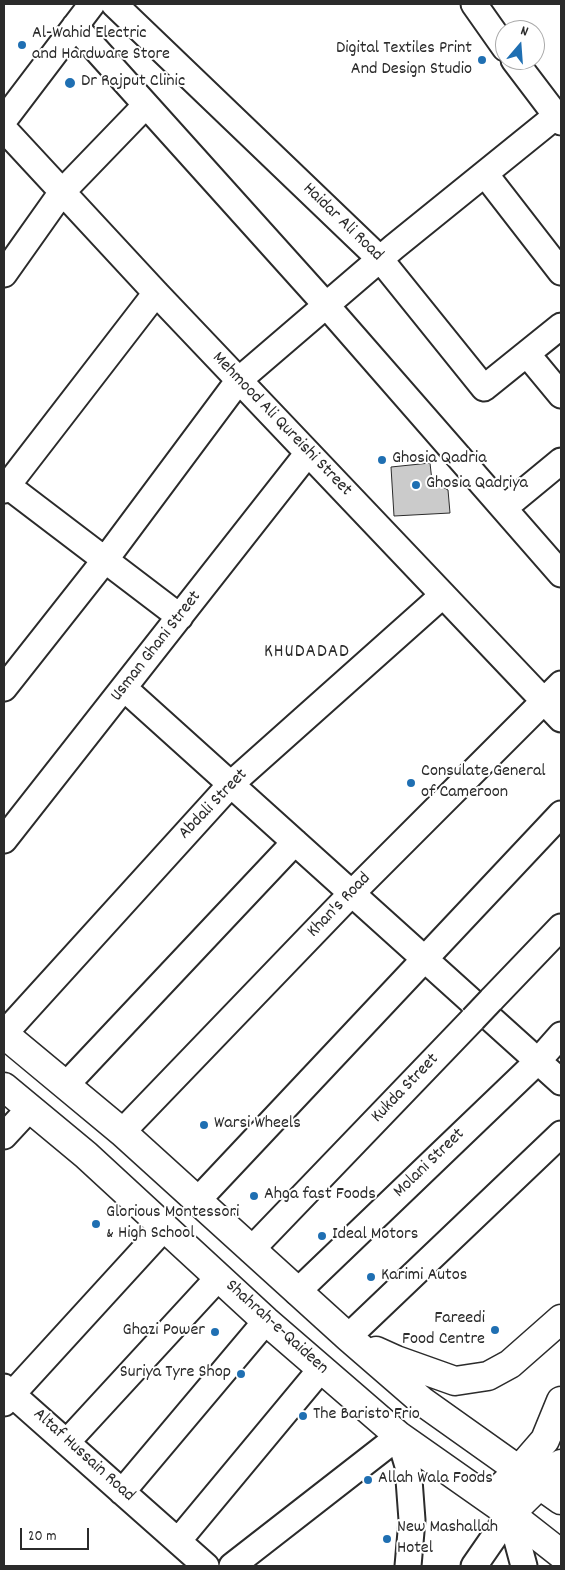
<!DOCTYPE html>
<html>
<head>
<meta charset="utf-8">
<style>
	body { margin:0 }
	#map { position:relative; width:565px; height:1570px; overflow:hidden; background:#fff; font-family:Dekko,sans-serif }
	canvas { display:block }
	.frame { position:absolute; inset:0; border:5px solid #2b2b2b; pointer-events:none }
	.north { position:absolute; left:495px; top:20px; width:50px; height:50px; box-sizing:border-box; background:#fff; border:1px solid #aaa; border-radius:50%; rotate:18deg; font-size:14px; font-weight:700; line-height:20px; text-align:center; color:#2b2b2b }
	.north::after { content:''; display:block; margin:auto; width:18px; height:22px; background:#1f6fb2; clip-path:polygon(50% 0,100% 100%,50% 72%,0 100%) }
	.scale { position:absolute; left:20px; top:1528px; width:69px; height:22px; box-sizing:border-box; border:2px solid #2b2b2b; border-top:0; padding-left:6px; font-size:15px; line-height:18px; white-space:nowrap; color:#2b2b2b; -webkit-text-stroke:4px #fff; paint-order:stroke }
</style>
</head>
<body>
<div id="map">
<canvas width="565" height="1570"></canvas>
<div class="frame"></div>
<div class="north">N</div>
<div class="scale">20 m</div>
</div>
<script>
const c = document.querySelector('canvas').getContext('2d');
c.lineJoin = 'round';
function paint(path, color) {
  c.fillStyle = color;
  c.fill(path, 'evenodd');
}
function shape(rows) {
  const path = new Path2D();
  for (const r of rows) {
    path.moveTo(r[0], r[1]);
    for (let i = 2; i < r.length; i += 2) path.lineTo(r[i], r[i + 1]);
  }
  return path;
}
function trace(path, color, width, dash) {
  c.strokeStyle = color;
  c.lineWidth = width;
  c.lineCap = dash ? 'butt' : 'round';
  c.setLineDash(dash || []);
  c.stroke(path);
}
function drawText(font, color, halo, rows, align = 'center') {
  c.font = font + ' Dekko,sans-serif';
  c.lineWidth = 4;
  c.setLineDash([]);
  c.textBaseline = 'middle';
  c.strokeStyle = halo;
  c.fillStyle = color;
  for (const [text, x, y, turn = 0] of rows) {
    c.save();
    c.translate(x, y);
    c.rotate((+turn || 0) * Math.PI / 180);
    c.textAlign = isNaN(turn) ? turn : align;
    if (halo) c.strokeText(text, 0, 0);
    c.fillText(text, 0, 0);
    c.restore();
  }
}
const building = shape([
	[430,463,432,481,448,490,450,513,394,516,391,467,430,463]
]);
const minor = shape([
	[114,4,380,259,484,388,561,326],
	[474,4,505,48],
	[75,26,326,305,561,574],
	[514,60,561,122],
	[4,120,92,4],
	[4,129,156,293,561,719],
	[485,174,561,272],
	[4,274,62,192,146,105],
	[527,354,561,395],
	[4,483,180,617],
	[4,490,156,293],
	[504,508,561,461],
	[4,688,105,560,239,380,394,247,556,116],
	[125,689,561,1082],
	[4,840,308,453],
	[491,1000,561,927],
	[4,1034,231,784,443,595],
	[66,1085,295,842],
	[122,1132,352,893,561,684],
	[4,1136,29,1109],
	[197,1201,561,814],
	[251,1250,473,1019],
	[297,1292,538,1061,561,1035],
	[348,1337,561,1134],
	[4,1387,206,1566],
	[4,1403,164,1228],
	[67,1442,219,1277],
	[122,1492,266,1321],
	[510,1514,524,1566],
	[178,1541,321,1369],
	[232,1566,399,1436,408,1466,412,1520,408,1566],
	[474,1566,510,1514]
]);
const major = shape([
	[4,1034,122,1132,348,1337,423,1402,561,1500],
	[4,1087,86,1155,266,1321,399,1436,510,1514,561,1554],
	[376,1351,396,1360,455,1381,488,1376,510,1364,561,1319],
	[489,1499,519,1470,545,1440,561,1401],
	[510,1514,561,1464]
]);
const minorBridge = shape([
	[473,1019,491,1000]
]);
const markers = [
	[22,45,5,"#1f6fb2"],
	[482,60,5,"#1f6fb2"],
	[70,83,6,"#1f6fb2"],
	[382,460,5,"#1f6fb2"],
	[416,485,5,"#1f6fb2"],
	[411,783,5,"#1f6fb2"],
	[204,1125,5,"#1f6fb2"],
	[254,1196,5,"#1f6fb2"],
	[96,1224,5,"#1f6fb2"],
	[322,1236,5,"#1f6fb2"],
	[371,1277,5,"#1f6fb2"],
	[495,1330,5,"#1f6fb2"],
	[215,1332,5,"#1f6fb2"],
	[241,1374,5,"#1f6fb2"],
	[303,1416,5,"#1f6fb2"],
	[368,1480,5,"#1f6fb2"],
	[387,1539,5,"#1f6fb2"]
];
const poiNames = [
	["Al-Wahid Electric",32,35],
	["and Hardware Store",32,56],
	["Digital Textiles Print",472,50,"right"],
	["And Design Studio",472,71,"right"],
	["Dr Rajput Clinic",81,83],
	["Ghosia Qadria",392,460],
	["Ghosia Qadriya",426,485],
	["Consulate General",421,773],
	["of Cameroon",421,794],
	["Warsi Wheels",214,1125],
	["Ahga fast Foods",264,1196],
	["Glorious Montessori",106,1214],
	["& High School",106,1235],
	["Ideal Motors",332,1236],
	["Karimi Autos",381,1277],
	["Fareedi",485,1320,"right"],
	["Food Centre",485,1341,"right"],
	["Ghazi Power",205,1332,"right"],
	["Suriya Tyre Shop",231,1374,"right"],
	["The Baristo Frio",313,1416],
	["Allah Wala Foods",378,1480],
	["New Mashallah",397,1529],
	["Hotel",397,1550]
];
const streetNames = [
	["Haidar Ali Road",342,223,44],
	["Mehmood Ali Qureishi Street",281,425,46],
	["Usman Ghani Street",157,647,-52],
	["Abdali Street",214,805,-46],
	["Khan's Road",340,906,-46],
	["Kukda Street",406,1089,-46],
	["Molani Street",430,1164,-44],
	["Shahrah-e-Qaideen",276,1328,42],
	["Altaf Hussain Road",83,1456,42]
];
const neighbourhoodNames = [
	["KHUDADAD",307,653]
];
paint(building, '#cbcbcb');
trace(building, '#2b2b2b', 1);
trace(minor, '#2b2b2b', 29);
trace(major, '#2b2b2b', 31);
trace(minor, '#fff', 25);
trace(major, '#fff', 28);
trace(minorBridge, '#2b2b2b', 29, []);
trace(minorBridge, '#fff', 25);
for (const [x, y, r, color] of markers) {
  const dot = new Path2D();
  dot.arc(x, y, r, 0, 2 * Math.PI);
  c.fillStyle = color;
  c.fill(dot);
  trace(dot, '#fff', 2);
}
drawText('18px', '#2b2b2b', '#fff', poiNames, 'left');
drawText('18px', '#2b2b2b', '#fff', streetNames);
c.letterSpacing = '1px';
drawText('19px', '#2b2b2b', '#fff', neighbourhoodNames);
c.letterSpacing = '0px';
</script>
</body>
</html>
